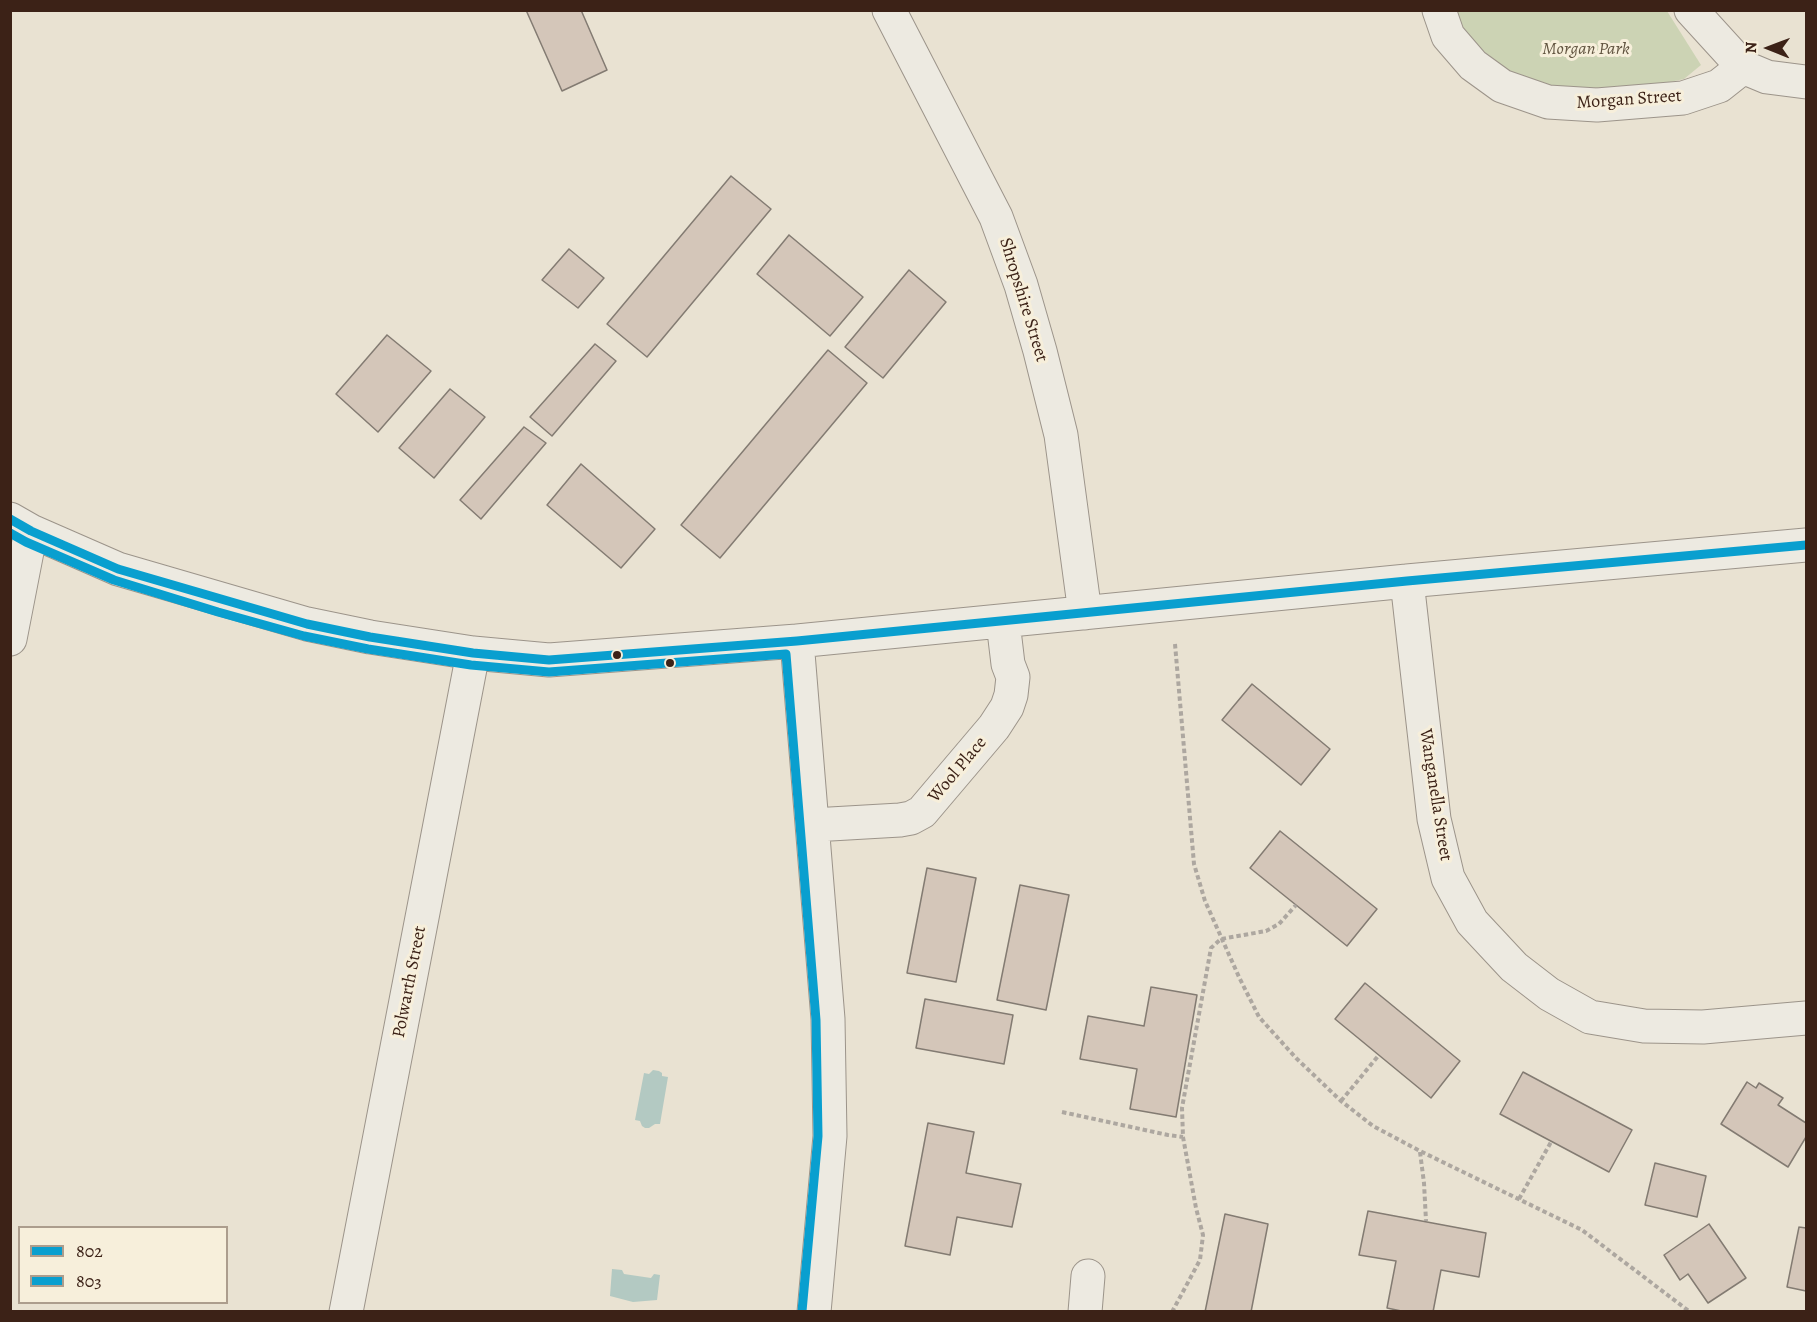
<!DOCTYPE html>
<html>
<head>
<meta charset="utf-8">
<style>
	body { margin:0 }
	#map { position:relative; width:1817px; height:1322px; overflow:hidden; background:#e9e2d2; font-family:Alegreya,serif }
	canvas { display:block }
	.frame { position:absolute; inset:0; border:12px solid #3c2217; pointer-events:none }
	.legend { position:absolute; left:18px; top:1226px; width:210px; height:78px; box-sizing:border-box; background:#f7efdb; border:2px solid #ac9d8d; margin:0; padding:8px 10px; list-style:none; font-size:18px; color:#3c2217 }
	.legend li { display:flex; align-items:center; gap:12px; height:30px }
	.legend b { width:30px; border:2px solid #ac9d8d }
	.north { position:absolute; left:1739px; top:18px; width:60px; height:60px; -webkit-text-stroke:4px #f7efdb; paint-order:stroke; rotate:271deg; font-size:16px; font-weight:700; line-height:24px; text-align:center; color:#3c2217 }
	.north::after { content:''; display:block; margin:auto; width:21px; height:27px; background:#3c2217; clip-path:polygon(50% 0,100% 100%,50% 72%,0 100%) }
</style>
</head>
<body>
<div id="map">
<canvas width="1817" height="1322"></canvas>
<div class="frame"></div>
<ul class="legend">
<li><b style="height:8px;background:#099fcf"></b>802</li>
<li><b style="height:8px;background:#099fcf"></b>803</li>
</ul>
<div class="north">N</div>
</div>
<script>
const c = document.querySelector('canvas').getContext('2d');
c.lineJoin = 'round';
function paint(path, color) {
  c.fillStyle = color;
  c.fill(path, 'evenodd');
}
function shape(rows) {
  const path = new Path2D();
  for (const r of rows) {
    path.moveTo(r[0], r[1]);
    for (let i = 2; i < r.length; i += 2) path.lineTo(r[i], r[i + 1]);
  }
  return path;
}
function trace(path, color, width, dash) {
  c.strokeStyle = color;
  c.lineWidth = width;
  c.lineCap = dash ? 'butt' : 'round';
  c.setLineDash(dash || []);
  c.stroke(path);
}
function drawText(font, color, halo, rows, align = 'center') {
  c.font = font + ' Alegreya,serif';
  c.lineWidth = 6;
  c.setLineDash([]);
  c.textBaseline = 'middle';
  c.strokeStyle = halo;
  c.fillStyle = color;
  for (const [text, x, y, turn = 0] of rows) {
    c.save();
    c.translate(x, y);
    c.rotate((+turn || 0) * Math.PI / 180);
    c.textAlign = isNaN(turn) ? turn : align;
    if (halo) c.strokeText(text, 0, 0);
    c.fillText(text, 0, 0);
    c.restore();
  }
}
const green = shape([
	[1453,11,1667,11,1701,65,1684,79,1621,92,1543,88,1512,73,1473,43]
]);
const water = shape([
	[653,1070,659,1071,662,1073,662,1076,668,1077,660,1124,655,1124,649,1128,645,1128,642,1126,640,1121,635,1120,644,1073,649,1074],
	[612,1269,622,1270,624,1274,651,1278,654,1274,660,1275,657,1300,633,1302,610,1296]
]);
const building = shape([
	[526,10,581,10,607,70,562,91,526,10],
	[731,176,771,209,647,357,607,324,731,176],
	[789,235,863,297,830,336,757,274,789,235],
	[569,249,604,278,578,308,542,280,569,249],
	[909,270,946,302,883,378,845,347,909,270],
	[387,335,431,371,378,432,336,394,387,335],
	[595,344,616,361,552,436,530,417,595,344],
	[828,350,867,383,720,558,681,525,828,350],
	[450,389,485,417,434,478,399,448,450,389],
	[524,427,546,443,481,519,460,500,524,427],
	[581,464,655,529,621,568,547,505,581,464],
	[1252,684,1330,749,1301,785,1222,720,1252,684],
	[1280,831,1377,909,1347,946,1250,868,1280,831],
	[927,868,976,878,956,982,907,973,927,868],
	[1020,885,1069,895,1046,1010,997,1000,1020,885],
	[1365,983,1460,1061,1431,1098,1335,1019,1365,983],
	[1151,987,1197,995,1176,1117,1130,1109,1137,1069,1080,1059,1088,1016,1144,1026,1151,987],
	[925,999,1013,1015,1004,1064,916,1048,925,999],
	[1523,1072,1632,1130,1609,1172,1500,1114,1523,1072],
	[1747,1082,1756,1088,1759,1083,1783,1098,1778,1105,1806,1123,1806,1137,1788,1167,1721,1124,1747,1082],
	[928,1123,974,1132,966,1173,1021,1184,1012,1227,957,1217,950,1255,905,1246,928,1123],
	[1655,1163,1706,1176,1697,1217,1645,1205,1655,1163],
	[1368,1211,1486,1233,1479,1277,1441,1270,1433,1312,1406,1312,1387,1308,1396,1261,1359,1255,1368,1211],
	[1225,1214,1268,1224,1251,1312,1205,1312,1225,1214],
	[1709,1224,1746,1278,1708,1303,1688,1274,1680,1280,1664,1255,1709,1224],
	[1799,1227,1806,1228,1806,1291,1787,1287,1799,1227]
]);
const path = shape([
	[1175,644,1194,864,1205,901,1239,977,1259,1017,1296,1058,1341,1101,1373,1126,1420,1151,1582,1230,1690,1312],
	[1341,1101,1379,1055],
	[1062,1112,1168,1135,1183,1137],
	[1420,1152,1424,1183,1426,1221],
	[1519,1199,1551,1142],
	[1172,1312,1200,1260,1203,1235,1196,1208,1183,1137,1182,1108,1211,948,1221,939,1266,931,1279,924,1296,905]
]);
const minor = shape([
	[889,10,996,217,1021,285,1040,351,1061,435,1085,613],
	[1439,10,1448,36,1473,65,1502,86,1548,102,1597,105,1683,98,1719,86,1743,67],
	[1691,10,1743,67,1767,77,1806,82],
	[10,519,31,531,118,569,307,624,370,637,473,653,549,660,797,641,1407,581,1806,545],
	[1407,581,1434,819,1448,878,1472,922,1514,967,1549,994,1590,1017,1644,1026,1703,1027,1806,1018],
	[10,639,31,531],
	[797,641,828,1019,830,1136,814,1312],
	[813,825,900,820,911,818,922,812,994,727,1007,707,1011,695,1013,677,1008,664,1003,622],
	[346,1312,473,653],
	[1085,1312,1088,1276]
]);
const bus1 = shape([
	[10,519,31,531,118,569,307,624,370,637,473,653,549,660,797,641,1407,581,1806,545]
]);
const bus2 = shape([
	[10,533,26,542,114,580,218,612,304,636,368,649,471,665,549,672,786,654,816,1020,818,1136,802,1311]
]);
const markers = [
	[617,655,5,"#3c2217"],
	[670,663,5,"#3c2217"]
];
const parkNames = [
	["Morgan Park",1586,50]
];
const streetNames = [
	["Morgan Street",1629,100,-4],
	["Shropshire Street",1023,300,73],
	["Wool Place",958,770,-50],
	["Wanganella Street",1435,795,81],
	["Polwarth Street",410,982,-79]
];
paint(green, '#ccd3b4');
paint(water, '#b3c9c2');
paint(building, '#d4c6b9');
trace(building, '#837b72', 1.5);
trace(minor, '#9c948a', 35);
trace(path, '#ada7a0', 4, [4.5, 3]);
trace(minor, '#edeae1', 33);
trace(bus1, '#099fcf', 9);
trace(bus2, '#099fcf', 9);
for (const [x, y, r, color] of markers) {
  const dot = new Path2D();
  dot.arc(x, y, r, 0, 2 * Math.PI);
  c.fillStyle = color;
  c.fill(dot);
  trace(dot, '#f7efdb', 2);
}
drawText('italic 18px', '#60533f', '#f7efdb', parkNames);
drawText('18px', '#3c2217', '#f7efdb', streetNames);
</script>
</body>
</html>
